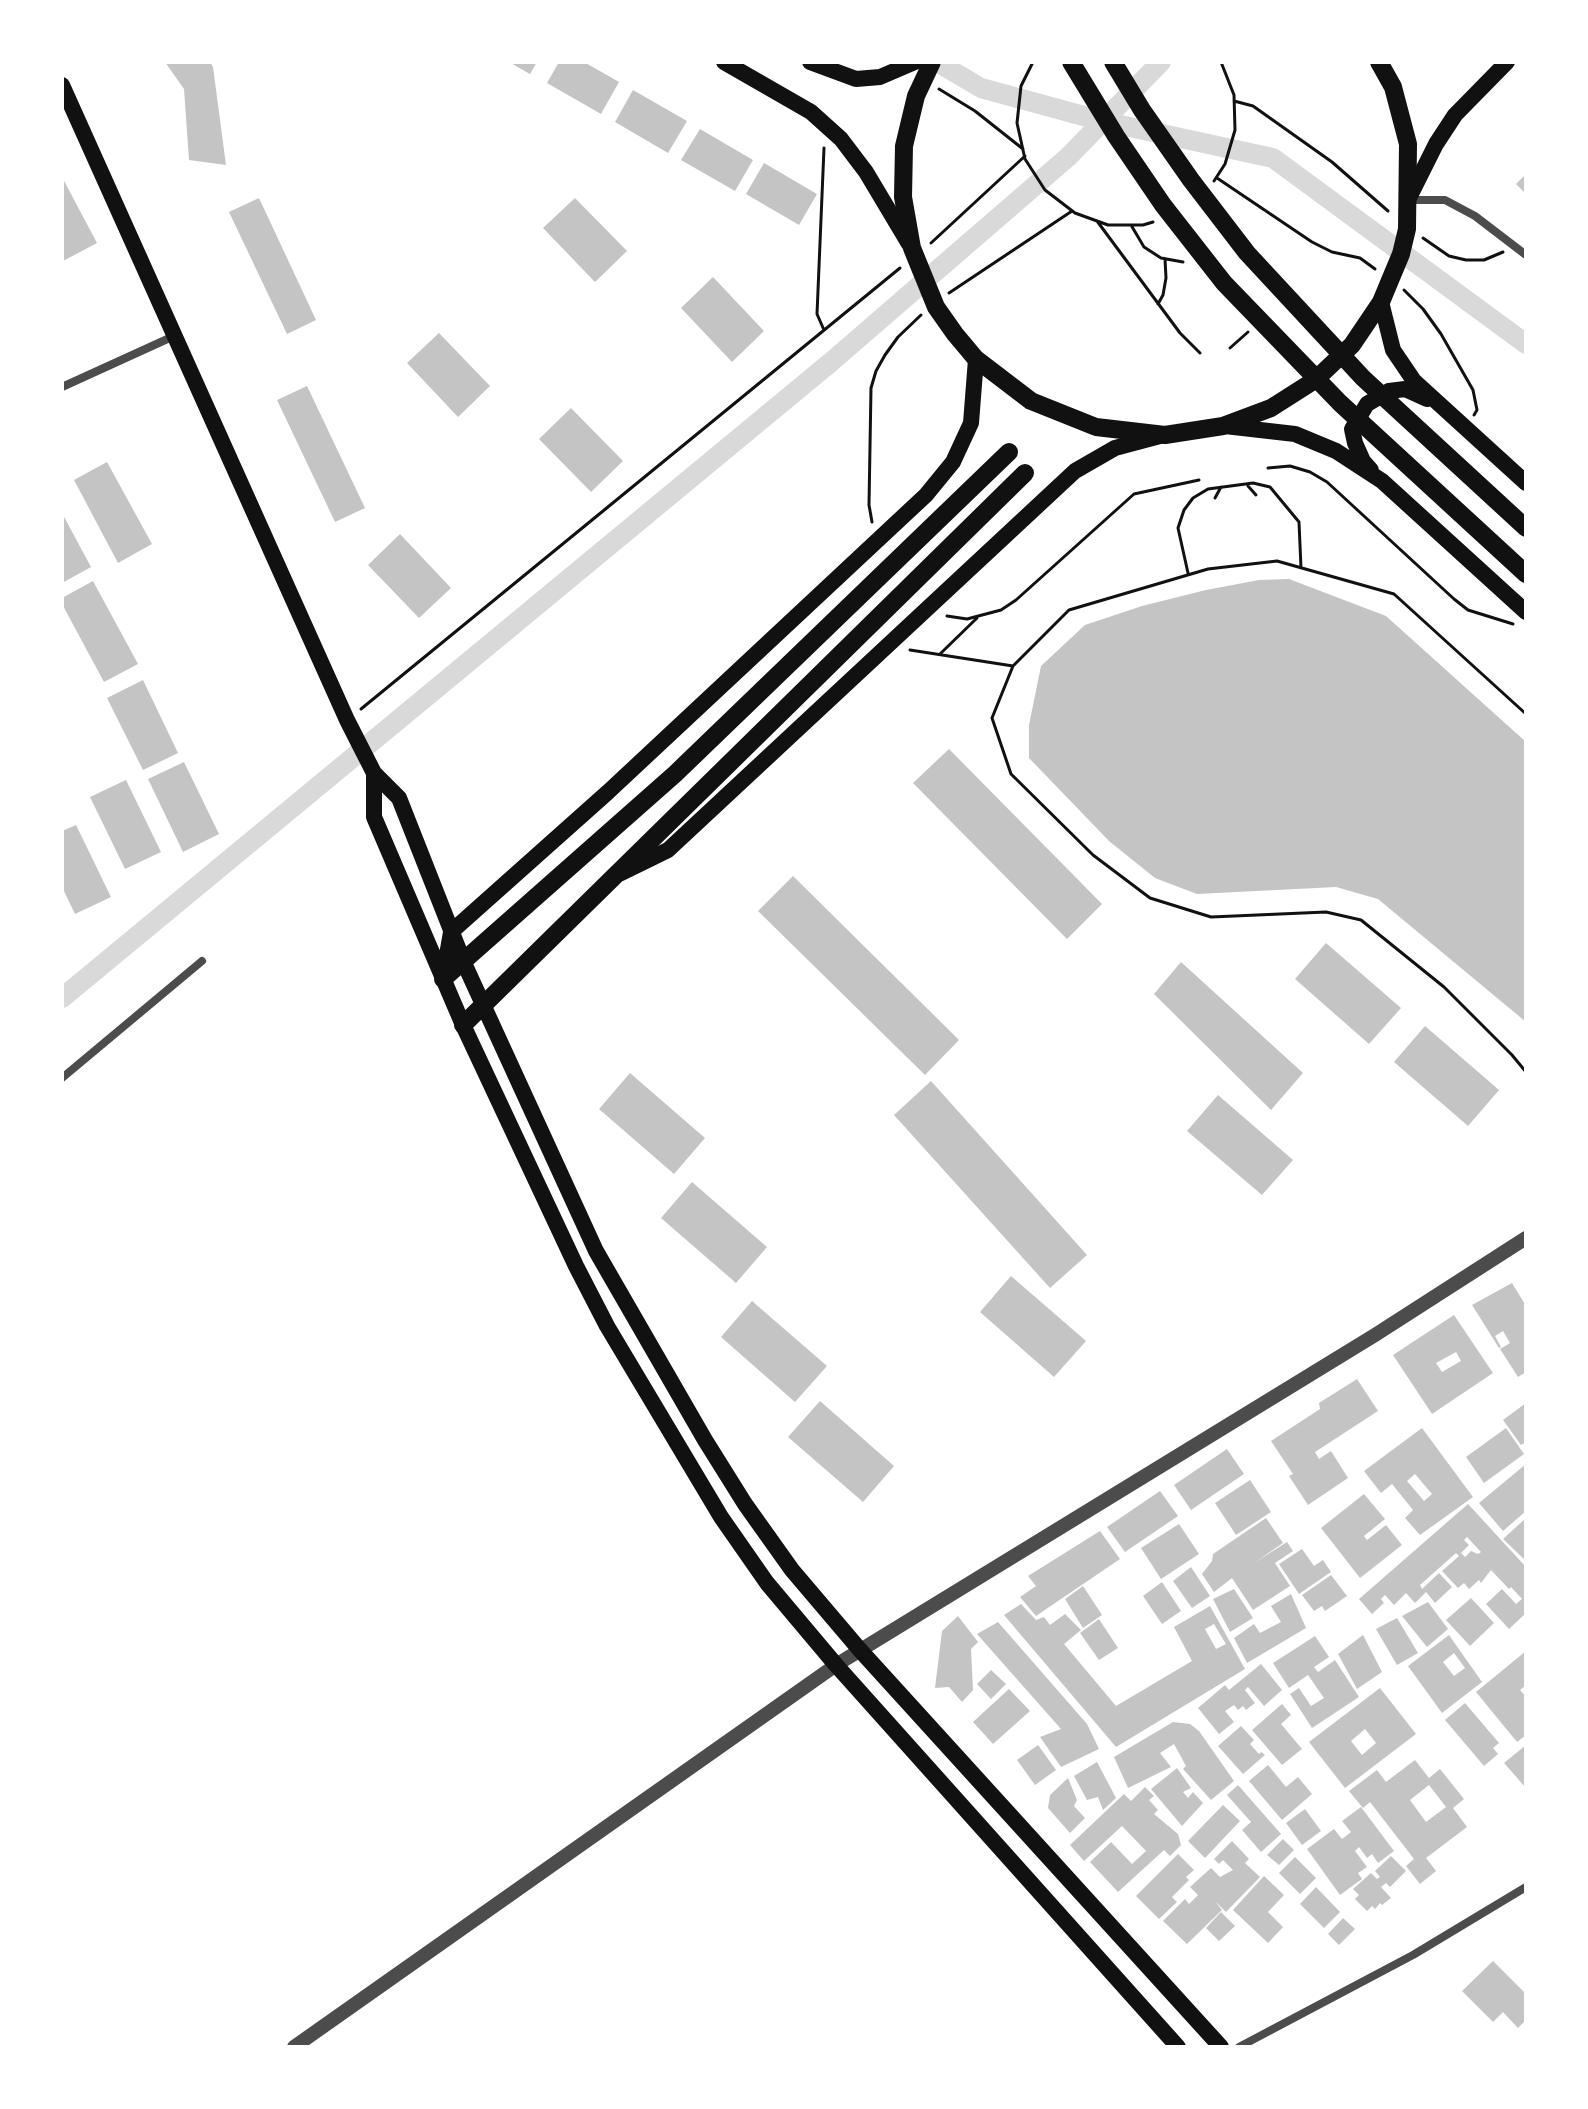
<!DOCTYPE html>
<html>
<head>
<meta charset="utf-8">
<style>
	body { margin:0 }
	#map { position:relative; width:1588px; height:2109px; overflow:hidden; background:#fff; font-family:"Alegreya Sans",sans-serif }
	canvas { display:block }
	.frame { position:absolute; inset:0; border:64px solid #fff; pointer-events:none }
</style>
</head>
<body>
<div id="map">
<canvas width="1588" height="2109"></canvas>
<div class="frame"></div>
</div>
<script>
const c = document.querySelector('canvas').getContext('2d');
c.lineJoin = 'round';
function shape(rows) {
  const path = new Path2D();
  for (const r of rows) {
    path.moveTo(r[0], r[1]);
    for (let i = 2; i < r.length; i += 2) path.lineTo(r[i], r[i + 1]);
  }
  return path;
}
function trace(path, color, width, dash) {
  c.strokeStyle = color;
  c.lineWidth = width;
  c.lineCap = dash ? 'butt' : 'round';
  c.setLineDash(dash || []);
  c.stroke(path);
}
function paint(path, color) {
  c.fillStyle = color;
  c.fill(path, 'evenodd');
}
const canal = shape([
	[937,62,981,88,1102,121,1273,158,1526,344],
	[62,998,831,362,1068,157,1161,62]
]);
const building = shape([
	[165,62,210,62,213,67,226,165,189,160,184,89],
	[509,62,537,62,530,74],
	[559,62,584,62,619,82,601,114,547,83],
	[633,90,687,121,668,153,615,122],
	[700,129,753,160,735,191,681,160],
	[764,163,817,194,799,225,746,194],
	[1526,174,1526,194,1516,184],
	[62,177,97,243,63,261,62,259],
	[259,198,316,320,287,334,229,212],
	[575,198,627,251,595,282,543,228],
	[713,277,764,331,732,362,681,308],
	[439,333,490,386,458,417,407,363],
	[307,386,365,508,335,522,277,400],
	[571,408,623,461,591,492,539,439],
	[107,462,152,544,118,563,74,480],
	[62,513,91,567,62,583],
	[400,534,451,588,419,618,368,565],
	[1289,579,1386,616,1526,742,1526,1022,1378,899,1336,887,1197,894,1155,878,1109,841,1029,758,1029,725,1041,666,1085,625,1142,606,1206,590,1259,580],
	[93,581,138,664,104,682,62,604,62,598],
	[143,680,178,753,143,770,107,698],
	[949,749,1102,904,1067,939,913,783],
	[184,762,219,834,183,852,148,779],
	[126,780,161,852,125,869,90,797],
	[76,825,111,897,75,914,62,887,62,831],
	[793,876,959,1040,925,1075,758,911],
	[1326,943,1401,1008,1369,1044,1295,979],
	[1181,962,1303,1073,1271,1110,1154,994],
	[1425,1026,1499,1090,1468,1126,1394,1062],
	[630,1073,705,1138,674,1174,599,1109],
	[931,1081,1087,1255,1050,1288,894,1115],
	[1218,1095,1293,1160,1262,1195,1187,1131],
	[692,1182,767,1247,736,1283,661,1218],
	[1011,1276,1086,1341,1054,1377,980,1312],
	[1512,1283,1526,1306,1526,1372,1518,1377,1500,1349,1510,1343,1503,1331,1495,1336,1501,1347,1499,1348,1472,1305],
	[752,1301,827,1366,795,1402,721,1337],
	[1454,1315,1493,1373,1432,1414,1393,1355],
	[1456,1352,1461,1361,1442,1372,1436,1363],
	[1357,1379,1378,1411,1315,1452,1319,1459,1331,1451,1348,1478,1308,1505,1289,1476,1293,1474,1271,1441,1320,1409,1319,1403],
	[820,1401,894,1466,863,1502,788,1437],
	[1526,1403,1526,1442,1521,1445,1503,1420],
	[1422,1428,1473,1497,1420,1535,1405,1518,1413,1510,1392,1484,1381,1493,1364,1471],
	[1415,1474,1432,1494,1424,1501,1407,1481],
	[1506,1428,1524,1454,1484,1483,1466,1457],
	[1227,1449,1244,1474,1191,1510,1174,1485],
	[1526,1464,1526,1511,1503,1531,1479,1503],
	[1250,1480,1271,1512,1236,1535,1215,1503],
	[1160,1491,1178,1516,1125,1552,1107,1527],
	[1364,1494,1385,1519,1364,1536,1367,1540,1386,1525,1402,1545,1360,1578,1321,1528],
	[1468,1504,1526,1567,1526,1613,1509,1629,1486,1604,1502,1589,1516,1604,1522,1599,1511,1587,1509,1589,1491,1570,1481,1583,1479,1580,1469,1589,1464,1583,1458,1588,1442,1571,1459,1556,1456,1553,1420,1585,1422,1589,1439,1573,1452,1587,1435,1603,1426,1592,1415,1603,1406,1593,1394,1605,1385,1595,1381,1599,1384,1603,1372,1614,1359,1599],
	[1467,1537,1481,1552,1478,1554,1471,1551,1465,1557,1461,1553,1469,1545,1464,1540],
	[1266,1518,1283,1543,1254,1563,1287,1542,1293,1551,1275,1563,1290,1586,1253,1610,1232,1578,1214,1592,1202,1574,1212,1561,1213,1554],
	[1526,1518,1525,1553,1526,1561,1503,1539],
	[1179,1524,1199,1554,1161,1579,1141,1548],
	[1100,1531,1120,1559,1036,1616,1020,1597,1036,1586,1028,1576],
	[1302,1549,1314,1566,1323,1560,1331,1572,1299,1594,1279,1564],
	[1191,1567,1210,1596,1192,1608,1173,1581],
	[1331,1575,1347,1596,1325,1611,1322,1606,1314,1611,1302,1595],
	[1162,1582,1181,1611,1162,1624,1143,1596],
	[1083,1586,1102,1615,1083,1628,1065,1599],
	[1234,1589,1253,1618,1230,1632,1213,1599],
	[1291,1594,1306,1628,1247,1663,1234,1638,1254,1624,1260,1633,1281,1622,1271,1606],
	[1471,1598,1494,1623,1470,1646,1446,1620],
	[1428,1602,1448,1629,1427,1647,1402,1616],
	[1021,1604,1036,1620,1044,1617,1050,1625,1065,1614,1081,1630,1064,1644,1116,1706,1192,1661,1174,1627,1210,1606,1245,1669,1116,1747,1004,1615],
	[1214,1624,1226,1644,1216,1649,1205,1629],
	[958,1616,978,1642,971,1649,973,1690,962,1702,949,1687,935,1688,942,1631],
	[1397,1618,1418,1653,1397,1665,1376,1629],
	[1099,1619,1118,1648,1099,1660,1080,1633],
	[998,1622,1087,1724,1099,1749,1061,1767,1040,1737,1061,1729,977,1634],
	[1363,1635,1382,1672,1357,1689,1338,1654],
	[1449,1635,1482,1682,1442,1713,1408,1666],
	[1454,1653,1465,1668,1454,1676,1443,1662],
	[1315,1636,1329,1657,1314,1667,1318,1672,1335,1660,1359,1697,1312,1728,1290,1694,1299,1688,1311,1706,1324,1698,1308,1675,1289,1688,1273,1663],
	[1526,1651,1526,1685,1520,1690,1526,1697,1526,1735,1517,1742,1476,1692],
	[1261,1664,1282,1690,1264,1706,1248,1687,1245,1690,1255,1703,1246,1710,1243,1706,1238,1710,1234,1705,1225,1711,1234,1722,1219,1734,1198,1708,1225,1685,1229,1690],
	[991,1670,1006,1684,991,1699,977,1684],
	[1380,1688,1416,1734,1345,1788,1309,1742],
	[1365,1729,1376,1743,1362,1755,1351,1741],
	[1009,1689,1030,1711,993,1744,973,1722],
	[1465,1703,1499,1743,1493,1748,1498,1754,1484,1766,1445,1720],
	[1282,1704,1291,1715,1281,1724,1302,1749,1282,1765,1252,1730],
	[1173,1722,1190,1724,1199,1731,1234,1781,1211,1800,1183,1769,1186,1766,1174,1744,1160,1753,1171,1767,1128,1788,1114,1757],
	[1241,1726,1254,1740,1250,1744,1259,1754,1261,1752,1265,1755,1243,1774,1218,1746],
	[1038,1745,1056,1770,1035,1785,1017,1760],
	[1526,1745,1526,1788,1504,1763],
	[1415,1760,1429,1778,1440,1769,1464,1799,1453,1808,1467,1827,1426,1858,1436,1871,1420,1884,1406,1866,1414,1859,1370,1802,1363,1808,1349,1791,1377,1770,1386,1782],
	[1429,1785,1446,1807,1426,1822,1410,1800],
	[1097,1762,1116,1798,1103,1810,1098,1797,1087,1800,1074,1776],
	[1268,1765,1286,1787,1298,1777,1312,1794,1282,1820,1249,1781],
	[1177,1768,1191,1788,1183,1792,1188,1798,1193,1792,1203,1803,1182,1826,1151,1789],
	[1068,1778,1077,1800,1074,1806,1085,1818,1070,1833,1048,1808,1050,1795],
	[1238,1785,1281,1834,1261,1852,1242,1830,1251,1822,1227,1795],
	[1145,1787,1154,1796,1149,1800,1158,1810,1154,1814,1178,1834,1181,1845,1170,1856,1164,1850,1118,1892,1090,1862,1111,1842,1132,1864,1146,1851,1122,1826,1084,1861,1070,1845,1124,1794,1131,1801],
	[1223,1805,1240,1821,1205,1858,1188,1841],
	[1361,1807,1394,1851,1378,1863,1372,1854,1367,1858,1359,1847,1355,1851,1367,1867,1358,1873,1362,1879,1340,1895,1307,1849,1334,1829,1342,1839,1351,1832,1342,1821],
	[1305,1809,1321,1831,1302,1845,1286,1823],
	[1283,1839,1294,1850,1279,1865,1267,1855],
	[1232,1841,1249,1859,1245,1863,1260,1877,1226,1912,1215,1901,1222,1910,1187,1944,1163,1921,1185,1899,1189,1904,1198,1895,1190,1887,1211,1868,1220,1877,1233,1870,1223,1860,1219,1864,1214,1859],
	[1178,1854,1194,1870,1186,1877,1189,1880,1172,1897,1177,1902,1159,1919,1136,1896],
	[1391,1856,1406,1871,1390,1887,1386,1883,1381,1887,1391,1898,1382,1905,1380,1903,1375,1909,1372,1906,1367,1911,1355,1899,1359,1895,1353,1889,1371,1873,1377,1879,1380,1877,1375,1871],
	[1295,1857,1316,1878,1300,1894,1279,1873],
	[1264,1876,1284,1895,1268,1912,1283,1927,1268,1943,1233,1910],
	[1316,1887,1340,1912,1324,1928,1300,1904],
	[1221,1912,1235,1926,1219,1941,1206,1928],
	[1343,1918,1355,1929,1339,1945,1328,1934],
	[1493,1961,1526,1994,1526,2020,1518,2028,1503,2012,1493,2022,1462,1991]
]);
const path = shape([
	[1033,62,1021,86,1017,123,1025,159,1045,190,1075,213,1108,225,1143,225,1153,222],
	[939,89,975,111,1023,149],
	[1234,101,1253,106,1332,162,1388,211],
	[1217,178,1312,242,1332,252,1360,258,1375,269],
	[1214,181,1225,164,1235,130,1234,95,1221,62],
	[1097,221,1180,333,1200,353],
	[1131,225,1144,247,1161,258,1183,262],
	[1423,238,1449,256,1466,260,1484,260,1503,252],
	[931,243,1025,156],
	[1404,290,1423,309,1441,334,1473,390,1477,410,1474,415],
	[949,293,1072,211],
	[1158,304,1163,295,1166,278,1165,259],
	[824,330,817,314,824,148],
	[1230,348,1248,332],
	[1268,468,1290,466,1310,472,1327,482,1454,599,1468,610,1513,624],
	[1248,486,1256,495],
	[1215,498,1221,487],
	[872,522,869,505,871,388,876,371,885,355,898,337,921,315],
	[1188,573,1178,528,1184,510,1193,498,1208,489,1253,483,1270,487,1299,522,1301,568],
	[947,616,967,619,1001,610,1016,600,1134,494,1199,480],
	[910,650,1013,666,992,718,1011,774,1093,855,1150,898,1211,917,1326,912,1361,920,1444,987,1512,1055,1526,1072],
	[940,654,977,618],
	[1013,666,1069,610,1208,569,1277,561,1394,594,1526,714],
	[361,709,900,268]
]);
const minor = shape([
	[1408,200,1445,200,1475,216,1526,255],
	[62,387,174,336],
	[62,1078,202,961],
	[1239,2047,1413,1955,1526,1887]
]);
const tertiary = shape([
	[294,2047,836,1665,1375,1335,1526,1238]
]);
const secondary = shape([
	[724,62,811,112,841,139,866,172,909,244],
	[810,62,856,79,880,77,915,62],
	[62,85,347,720,374,773,399,798,464,963,596,1251,705,1440,745,1504,792,1570,860,1650,1221,2047],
	[1408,200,1436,144,1455,115,1507,62],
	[1381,302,1393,350,1414,381,1526,483],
	[1225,426,1295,434,1336,451,1382,481,1526,612],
	[1371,470,1363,461,1355,443,1352,429,1367,404,1389,391,1405,389,1427,399],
	[374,773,374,817,463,1025,576,1266,607,1326,721,1517,767,1583,836,1665,1178,2047],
	[621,873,668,850,1075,471,1115,448,1160,436],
	[443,978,451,932,608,792,926,495,953,462,971,423,976,359]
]);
const primary = shape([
	[932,62,916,96,904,146,903,197,912,248,936,307,955,334,976,359,1031,401,1096,427,1165,435,1223,426,1271,408,1315,380,1352,345,1381,302,1401,254,1407,229,1408,144,1393,87,1379,62],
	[1071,62,1116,136,1163,205,1224,283,1340,403,1526,574],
	[1113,62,1142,110,1191,180,1247,253,1363,378,1526,528],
	[443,979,675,774,1009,452],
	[463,1025,1025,473]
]);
trace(canal, '#d9d9d9', 20);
paint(building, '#c4c4c4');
trace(path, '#111', 3);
trace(minor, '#4c4c4c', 8);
trace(tertiary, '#4c4c4c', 14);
trace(secondary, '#111', 16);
trace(primary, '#111', 18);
</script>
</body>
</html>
